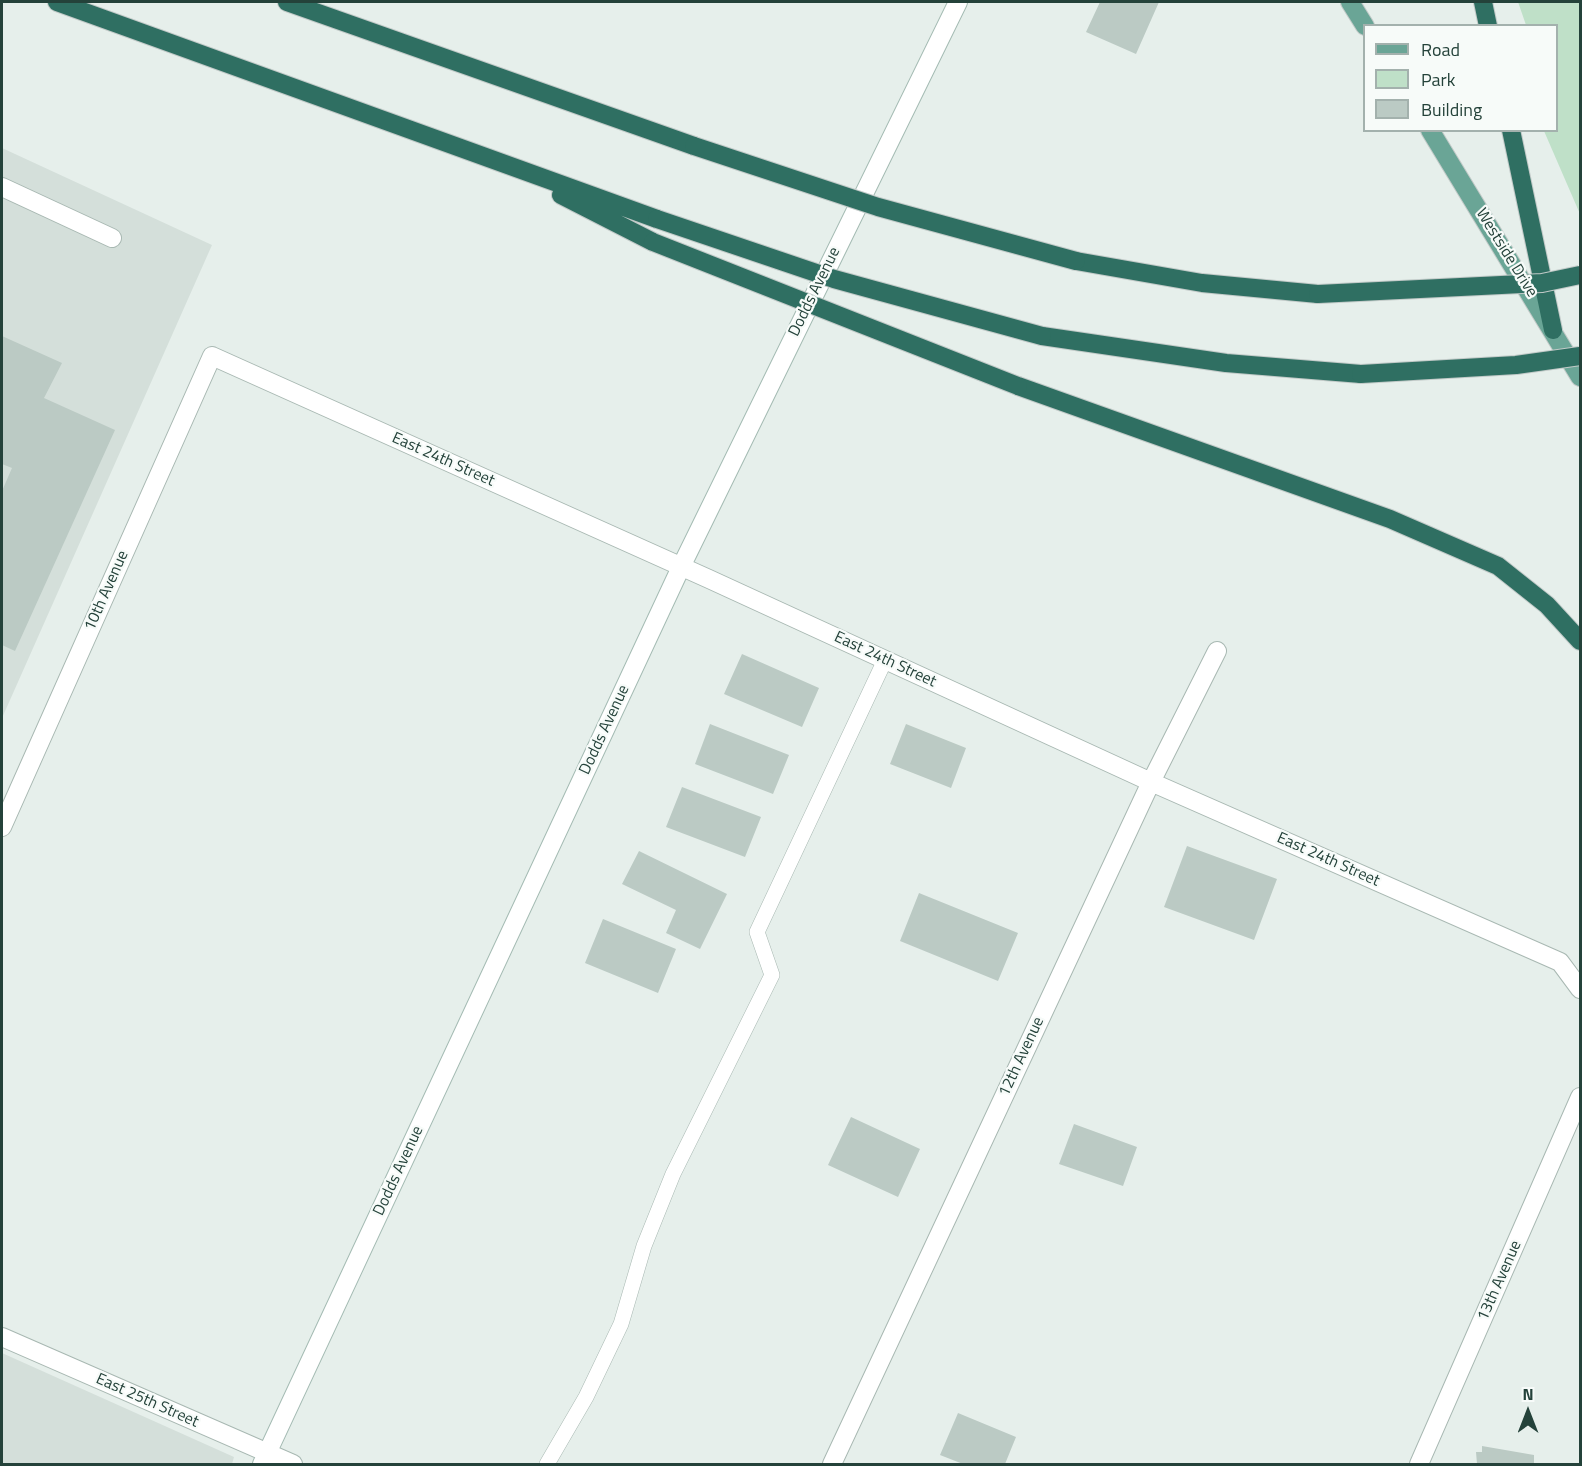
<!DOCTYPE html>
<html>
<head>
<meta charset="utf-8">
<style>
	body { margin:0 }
	#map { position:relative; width:1582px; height:1466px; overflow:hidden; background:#e6efeb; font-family:"Titillium Web",sans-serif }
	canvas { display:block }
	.frame { position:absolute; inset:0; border:3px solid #24423a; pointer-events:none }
	.legend { position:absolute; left:1363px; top:24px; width:195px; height:108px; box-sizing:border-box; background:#f7fbf9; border:2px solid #a3b1ad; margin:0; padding:8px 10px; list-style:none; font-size:18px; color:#24423a }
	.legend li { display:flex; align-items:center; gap:12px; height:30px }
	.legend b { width:30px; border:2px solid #a3b1ad }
	.north { position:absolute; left:1498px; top:1382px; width:60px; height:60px; -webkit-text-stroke:4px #f7fbf9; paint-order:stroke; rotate:0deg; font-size:16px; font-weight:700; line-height:24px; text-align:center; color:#24423a }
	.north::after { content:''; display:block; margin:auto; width:21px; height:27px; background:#24423a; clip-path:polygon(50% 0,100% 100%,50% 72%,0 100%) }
</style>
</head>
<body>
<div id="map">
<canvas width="1582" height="1466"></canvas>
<div class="frame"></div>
<ul class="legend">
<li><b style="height:8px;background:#6aa596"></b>Road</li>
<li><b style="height:16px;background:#bfe0c8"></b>Park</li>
<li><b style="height:16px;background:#bbcac4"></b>Building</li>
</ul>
<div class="north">N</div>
</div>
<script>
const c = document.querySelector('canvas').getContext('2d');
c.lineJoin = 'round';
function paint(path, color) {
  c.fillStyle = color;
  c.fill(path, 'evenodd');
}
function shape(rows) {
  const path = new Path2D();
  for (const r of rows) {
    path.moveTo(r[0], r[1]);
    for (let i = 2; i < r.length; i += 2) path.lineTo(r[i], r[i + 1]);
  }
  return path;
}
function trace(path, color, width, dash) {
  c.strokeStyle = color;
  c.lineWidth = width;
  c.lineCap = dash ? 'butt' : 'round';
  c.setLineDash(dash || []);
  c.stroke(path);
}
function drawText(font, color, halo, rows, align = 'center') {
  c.font = font + ' "Titillium Web",sans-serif';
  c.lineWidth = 4.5;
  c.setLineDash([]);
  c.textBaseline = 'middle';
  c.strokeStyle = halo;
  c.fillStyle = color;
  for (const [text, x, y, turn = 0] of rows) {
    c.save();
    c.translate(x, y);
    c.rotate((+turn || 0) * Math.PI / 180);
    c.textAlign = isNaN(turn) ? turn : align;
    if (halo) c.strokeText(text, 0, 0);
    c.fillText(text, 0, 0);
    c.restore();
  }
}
const built = shape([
	[2,148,212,245,2,718],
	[2,1353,234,1457,232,1464,2,1464]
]);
const green = shape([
	[1518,2,1580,2,1580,214,1544,131,1556,130,1556,26,1526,25]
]);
const building = shape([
	[1100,2,1159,2,1136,54,1086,32],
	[2,336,62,363,44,398,115,430,15,651,2,645,2,491,12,468,2,464],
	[742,654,819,688,802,727,724,694],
	[710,724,789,755,773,794,695,764],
	[906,724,966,748,951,788,890,764],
	[682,787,761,817,745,857,666,827],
	[1187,846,1277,879,1254,940,1164,907],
	[639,851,727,894,700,949,666,933,676,910,622,884],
	[919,893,1018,933,998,981,900,941],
	[603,919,676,949,658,993,585,963],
	[851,1117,920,1149,898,1197,828,1165],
	[1074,1124,1137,1147,1123,1186,1059,1164],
	[958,1413,1016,1437,1005,1464,963,1464,940,1455],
	[1482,1446,1534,1455,1534,1464,1477,1464,1476,1452,1482,1452]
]);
const lane = shape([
	[547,1464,586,1397,621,1324,644,1246,673,1174,772,975,757,932,885,660]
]);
const street = shape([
	[2,187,112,238],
	[2,827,212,356,709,579,1151,782,1560,962,1580,989],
	[2,1337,293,1464],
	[832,1464,1151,782,1217,651],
	[1419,1464,1580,1097]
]);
const secondary = shape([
	[262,1464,681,567,958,2]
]);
const primary = shape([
	[1350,2,1365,26],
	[1430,130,1580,377]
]);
const highway = shape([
	[57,2,657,219],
	[287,2,694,146],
	[1483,2,1488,26],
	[1511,130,1553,330],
	[561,195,653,242],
	[1076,261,1202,283,1318,294],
	[1042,336,1226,363,1361,374],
	[1018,386,1390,519,1498,566,1547,605,1580,641]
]);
const highwayBridge = shape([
	[694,146,878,207,1076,261],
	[657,219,834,279,1042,336],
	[653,242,1018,386],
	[1318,294,1542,283,1580,275],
	[1361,374,1516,365,1580,356]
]);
const streetNames = [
	["Westside Drive",1506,253,58],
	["Dodds Avenue",815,292,-64],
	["East 24th Street",443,460,24],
	["10th Avenue",107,591,-66],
	["East 24th Street",885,660,25],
	["Dodds Avenue",605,730,-65],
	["East 24th Street",1328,860,24],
	["12th Avenue",1022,1057,-65],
	["Dodds Avenue",399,1171,-65],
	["13th Avenue",1500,1281,-66],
	["East 25th Street",147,1401,24]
];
paint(built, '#d4dfda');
paint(green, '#bfe0c8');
paint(building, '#bbcac4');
trace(lane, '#a8b8b2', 16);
trace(street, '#a8b8b2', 20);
trace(secondary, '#a4bbb3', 20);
trace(primary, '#c2cac8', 20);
trace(highway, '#c2cac8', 20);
trace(lane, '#fff', 15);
trace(street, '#fff', 18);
trace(secondary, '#fff', 18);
trace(primary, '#6aa596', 18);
trace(highway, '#2f6f62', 18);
trace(highwayBridge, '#c2cac8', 20, []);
trace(highwayBridge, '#2f6f62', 18);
drawText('16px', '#24423a', '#f7fbf9', streetNames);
</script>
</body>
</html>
